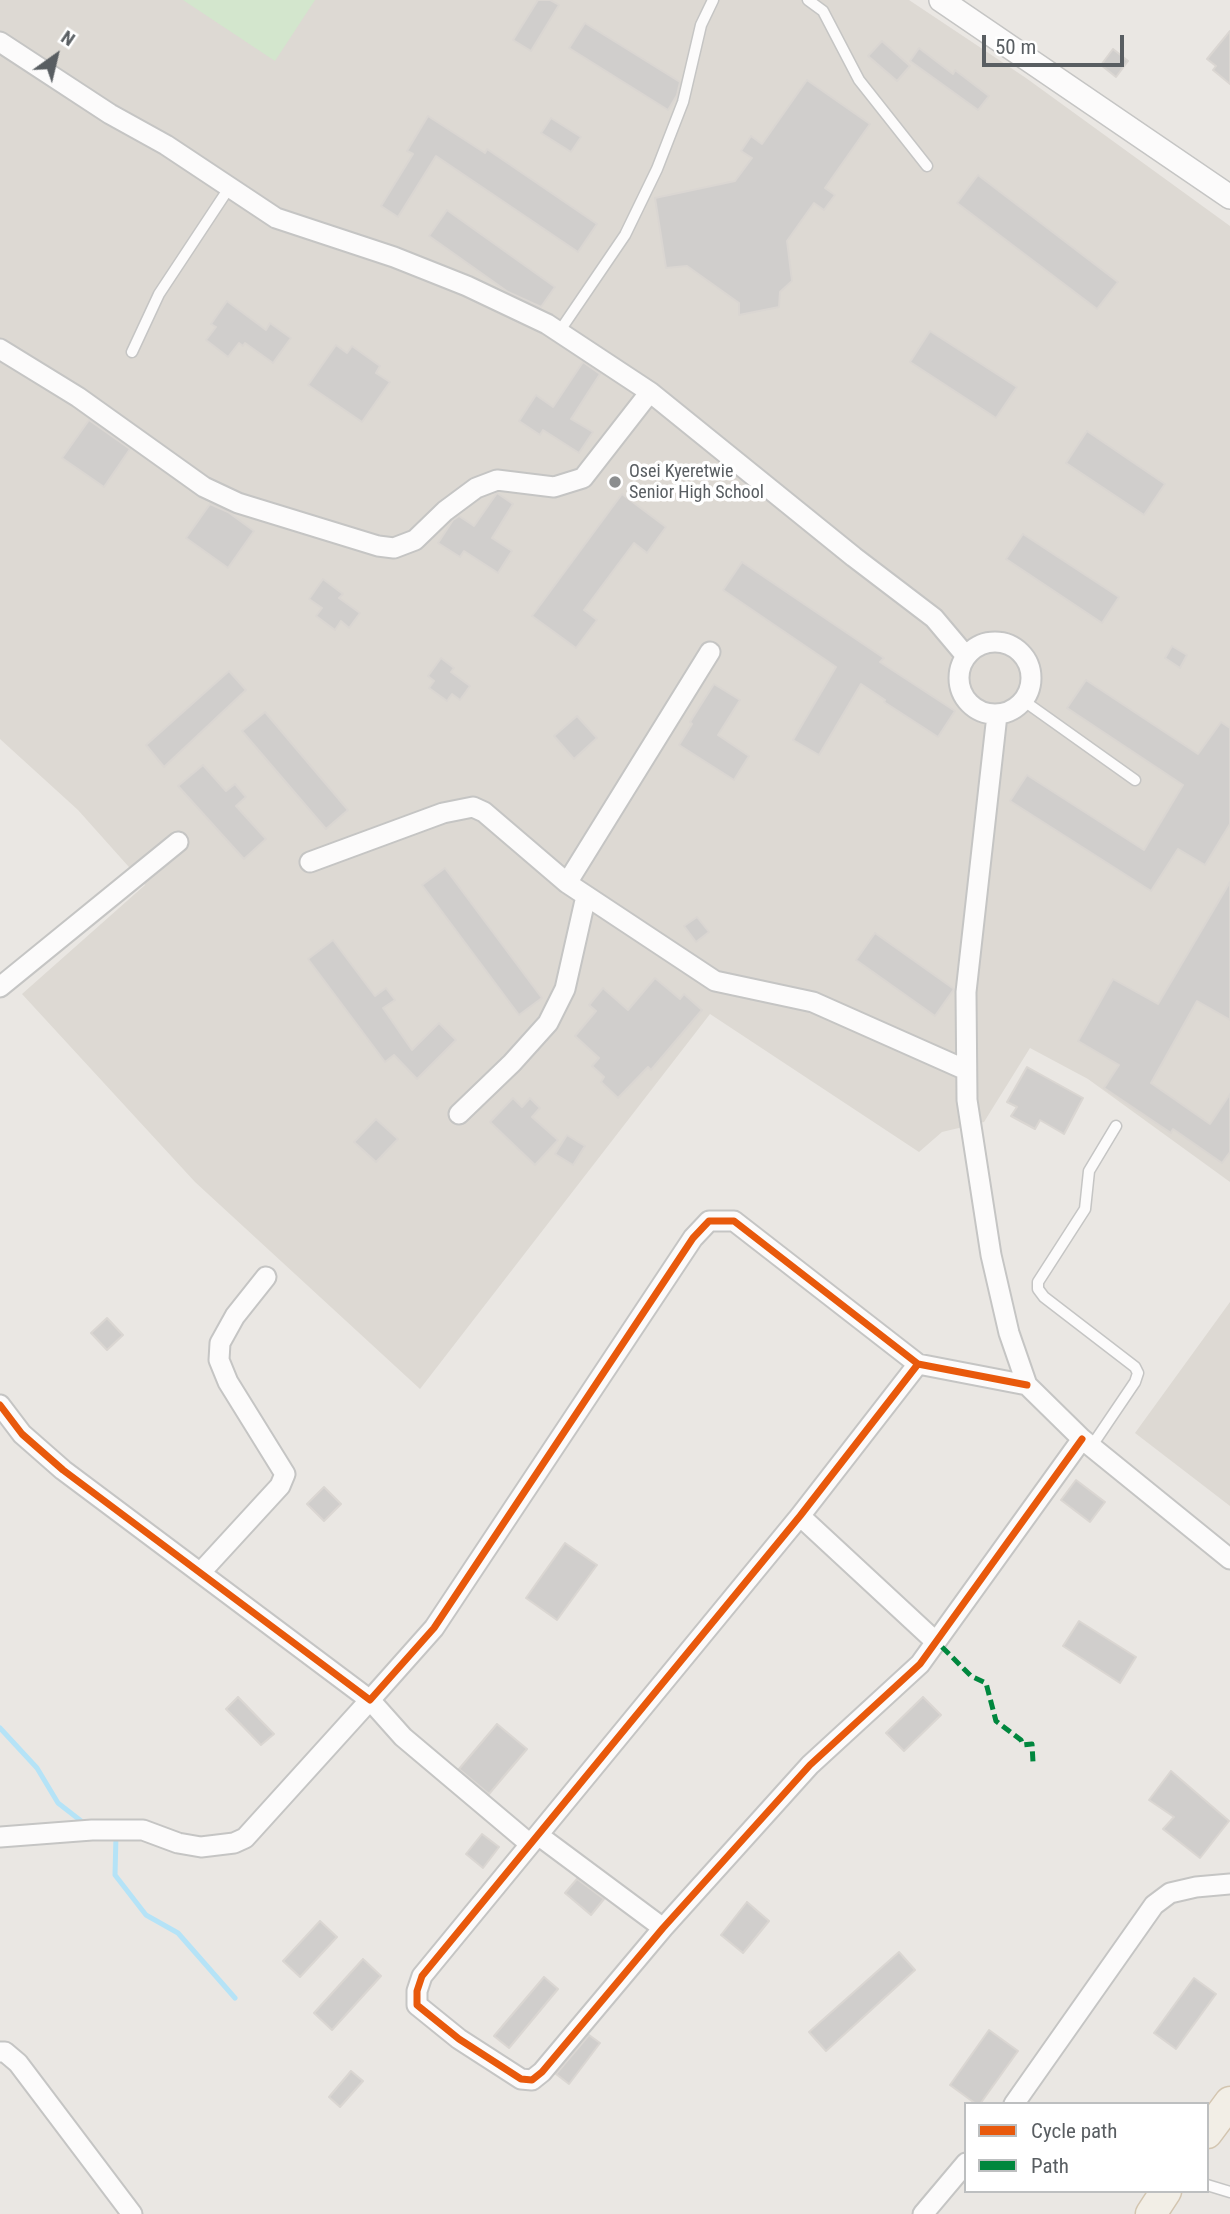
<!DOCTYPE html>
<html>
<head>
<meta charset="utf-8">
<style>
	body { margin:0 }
	#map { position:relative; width:1230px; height:2214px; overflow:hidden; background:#eae7e3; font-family:"Roboto Condensed",sans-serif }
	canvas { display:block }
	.legend { position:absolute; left:964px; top:2102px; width:245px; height:91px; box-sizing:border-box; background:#fff; border:2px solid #bdbfc0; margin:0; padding:9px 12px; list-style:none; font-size:21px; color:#595e62 }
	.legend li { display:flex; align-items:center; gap:14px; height:35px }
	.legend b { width:35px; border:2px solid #bdbfc0 }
	.north { position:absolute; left:21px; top:21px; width:70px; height:70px; -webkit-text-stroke:5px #fff; paint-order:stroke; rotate:34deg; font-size:19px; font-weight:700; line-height:28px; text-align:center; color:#595e62 }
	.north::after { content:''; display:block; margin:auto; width:24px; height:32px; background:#595e62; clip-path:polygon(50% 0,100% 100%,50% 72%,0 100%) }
	.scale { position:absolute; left:982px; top:35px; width:142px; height:32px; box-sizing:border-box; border:4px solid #595e62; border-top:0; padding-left:9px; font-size:21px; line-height:24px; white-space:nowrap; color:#595e62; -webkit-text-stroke:5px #fff; paint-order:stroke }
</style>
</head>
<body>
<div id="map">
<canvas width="1230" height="2214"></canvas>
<ul class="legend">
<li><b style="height:9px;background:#e8590c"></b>Cycle path</li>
<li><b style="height:9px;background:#00873e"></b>Path</li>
</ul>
<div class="north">N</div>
<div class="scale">50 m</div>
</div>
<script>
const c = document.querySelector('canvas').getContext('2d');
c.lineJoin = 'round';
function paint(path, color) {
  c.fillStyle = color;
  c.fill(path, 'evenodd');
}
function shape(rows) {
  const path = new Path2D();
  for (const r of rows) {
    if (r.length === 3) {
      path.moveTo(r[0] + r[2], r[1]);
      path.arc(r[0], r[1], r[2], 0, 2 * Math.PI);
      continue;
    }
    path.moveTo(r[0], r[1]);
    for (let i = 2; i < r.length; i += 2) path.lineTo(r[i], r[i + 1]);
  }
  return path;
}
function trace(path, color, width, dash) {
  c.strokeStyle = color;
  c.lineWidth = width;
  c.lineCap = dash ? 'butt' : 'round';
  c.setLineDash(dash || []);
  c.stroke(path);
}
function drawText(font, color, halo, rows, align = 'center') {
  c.font = font + ' "Roboto Condensed",sans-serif';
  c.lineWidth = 7;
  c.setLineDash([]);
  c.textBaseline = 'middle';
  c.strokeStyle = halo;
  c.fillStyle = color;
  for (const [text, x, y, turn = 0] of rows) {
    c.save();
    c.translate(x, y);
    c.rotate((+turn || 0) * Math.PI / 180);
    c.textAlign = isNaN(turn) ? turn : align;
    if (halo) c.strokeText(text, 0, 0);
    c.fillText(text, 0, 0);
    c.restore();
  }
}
const education = shape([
	[0,0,909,0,1026,78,1230,226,1230,1182,1088,1079,1030,1048,984,1122,942,1132,919,1152,710,1014,420,1389,195,1182,22,994,145,885,78,810,0,739],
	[1230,1302,1230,1506,1135,1433]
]);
const green = shape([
	[183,0,315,0,275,61]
]);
const stream = shape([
	[0,1728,37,1768,58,1803,85,1824],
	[116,1835,115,1875,146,1915,178,1933,235,1998]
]);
const building = shape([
	[538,0,550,0,559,5,531,51,513,40,538,0],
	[585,23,680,82,677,95,668,110,569,48,585,23],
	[1230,31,1230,84,1213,70,1216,66,1207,59,1230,31],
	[882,41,910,66,897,81,868,56,882,41],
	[919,48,953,74,955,70,989,96,978,110,910,61,919,48],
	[1113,49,1128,61,1116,77,1101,65,1113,49],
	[807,80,870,124,825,188,835,195,824,210,814,203,787,241,792,281,780,292,779,307,739,315,739,303,687,266,666,268,655,198,735,181,752,158,741,151,751,136,762,144,807,80],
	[428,116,485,153,487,149,597,224,578,252,436,156,398,217,381,206,413,154,407,151,428,116],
	[551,118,581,137,571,152,541,133,551,118],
	[978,175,1118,282,1097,309,957,203,978,175],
	[447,210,555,287,541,307,508,292,429,236,447,210],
	[227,301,266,330,270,323,291,338,273,363,245,343,243,346,239,343,228,357,206,340,216,327,211,324,227,301],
	[930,331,1017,387,996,418,910,362,930,331],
	[336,345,347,353,352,346,380,366,376,373,390,382,362,422,308,385,336,345],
	[583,362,600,374,571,419,593,432,579,453,543,430,540,435,519,421,536,395,553,407,583,362],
	[89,420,130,449,104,487,62,458,89,420],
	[1087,431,1165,484,1144,515,1066,463,1087,431],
	[497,493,513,504,492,538,512,551,498,573,464,551,460,557,438,543,453,520,459,516,474,526,497,493],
	[622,494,666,527,647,553,634,543,584,610,597,620,576,648,532,616,622,494],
	[210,504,228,512,254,531,228,568,186,538,210,504],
	[1023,534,1119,597,1102,623,1006,559,1023,534],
	[742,562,884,658,880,662,955,711,938,737,884,702,885,700,861,684,819,755,793,740,836,667,723,590,742,562],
	[323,579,343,594,339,598,360,613,349,628,341,621,335,630,316,616,322,608,309,599,323,579],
	[1172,646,1187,655,1180,668,1165,658,1172,646],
	[441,658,454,668,451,672,470,686,460,700,452,694,447,701,429,688,434,681,428,676,441,658],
	[229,671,246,690,164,767,146,745,229,671],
	[1086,680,1198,754,1221,722,1230,728,1230,824,1205,865,1178,849,1151,891,1010,801,1027,775,1144,850,1183,785,1067,708,1086,680],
	[714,684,740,700,718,735,749,756,734,780,679,745,692,724,690,722,714,684],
	[265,712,348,810,326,829,242,731,265,712],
	[577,716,597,738,574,759,554,736,577,716],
	[203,765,226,791,235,784,246,797,236,806,266,839,244,859,178,786,203,765],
	[445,868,542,998,519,1015,422,885,445,868],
	[1230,882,1230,1020,1197,1001,1151,1083,1210,1124,1230,1094,1230,1152,1222,1163,1173,1129,1171,1133,1104,1088,1119,1065,1078,1041,1113,979,1158,1004,1230,882],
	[697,917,709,932,696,942,684,926,697,917],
	[875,933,954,989,935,1016,856,960,875,933],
	[333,940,375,996,386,988,395,1000,383,1008,412,1050,439,1023,456,1040,417,1079,394,1055,385,1062,308,959,333,940],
	[655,978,680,999,684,994,702,1010,651,1070,648,1067,618,1098,601,1082,604,1077,592,1066,599,1058,575,1036,596,1011,589,1005,603,988,628,1010,655,978],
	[1027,1067,1083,1098,1064,1134,1040,1120,1035,1129,1011,1116,1017,1107,1007,1102,1027,1067],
	[513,1098,522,1107,530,1098,540,1108,532,1117,558,1140,535,1165,490,1122,513,1098],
	[376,1119,398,1139,376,1162,354,1142,376,1119],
	[567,1135,585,1146,573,1165,555,1154,567,1135],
	[107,1318,123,1335,107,1350,91,1333,107,1318],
	[1076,1480,1105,1502,1090,1522,1061,1500,1076,1480],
	[324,1487,341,1504,324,1521,307,1504,324,1487],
	[565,1543,597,1565,557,1620,526,1598,565,1543],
	[1079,1621,1136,1657,1120,1683,1063,1646,1079,1621],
	[238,1697,274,1734,261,1745,226,1709,238,1697],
	[923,1697,941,1715,904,1751,886,1733,923,1697],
	[497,1724,527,1749,489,1794,459,1769,497,1724],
	[1171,1771,1229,1821,1200,1858,1163,1829,1174,1817,1149,1800,1171,1771],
	[482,1834,499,1847,483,1868,466,1854,482,1834],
	[577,1879,604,1899,591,1915,565,1893,577,1879],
	[747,1902,769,1921,743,1953,721,1935,747,1902],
	[320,1921,337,1937,300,1977,283,1961,320,1921],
	[899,1952,915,1970,826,2051,809,2032,899,1952],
	[363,1959,381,1976,332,2030,314,2013,363,1959],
	[544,1977,558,1989,509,2048,494,2036,544,1977],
	[1194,1978,1216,1994,1176,2049,1154,2033,1194,1978],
	[989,2030,1018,2051,980,2104,976,2104,950,2085,989,2030],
	[589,2035,600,2043,569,2084,556,2074,589,2035],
	[351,2071,363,2081,340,2107,329,2097,351,2071]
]);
const service = shape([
	[808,0,823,11,859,80,927,166],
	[559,332,625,235,657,169,683,102,701,25,713,0],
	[132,352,159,294,229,188],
	[1024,701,1135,780],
	[1091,1447,1135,1382,1138,1373,1135,1367,1044,1297,1038,1289,1038,1282,1085,1209,1089,1171,1116,1126],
	[1207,2185,1230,2192]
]);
const minor = shape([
	[0,42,110,114,166,145,276,218,394,257,467,286,547,324,650,392,854,557,934,618,966,656],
	[0,349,78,397,204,487,238,503,378,546,394,548,415,540,445,511,476,488,497,480,554,487,583,478,650,392],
	[995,678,36],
	[997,715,966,992,967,1100,991,1255,1009,1333,1027,1385,1082,1439,1230,1559],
	[310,862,443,813,473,807,484,812,567,883,715,981,813,1002,966,1070],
	[567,883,710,652],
	[0,987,178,842],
	[459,1114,512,1063,548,1023,565,989,586,896],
	[918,1364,800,1516,422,1976,417,1991,417,2005,459,2039,521,2079,532,2080,542,2072,663,1928,810,1765,920,1664,1082,1439],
	[0,1405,22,1434,63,1470,370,1700,434,1628,693,1238,709,1221,734,1221,918,1364,1027,1385],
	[800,1516,936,1642],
	[201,1572,280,1486,285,1474,228,1382,219,1360,220,1343,235,1316,266,1277],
	[538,1835,663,1928],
	[0,1837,92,1830,143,1830,178,1843,201,1847,234,1843,245,1838,370,1700,403,1737,530,1844],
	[0,2052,5,2052,18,2063,132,2214],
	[1014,2104,1154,1905,1170,1893,1196,1887,1230,1884],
	[923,2214,966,2163]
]);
const tertiary = shape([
	[941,0,1230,197]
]);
const primary = shape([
	[1207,2133,1230,2102],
	[1151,2214,1166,2191]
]);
const quiet = shape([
	[942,1647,971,1676,986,1683,996,1721,1021,1740,1023,1745,1032,1744,1033,1762]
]);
const cycleway = shape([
	[918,1364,800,1516,422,1976,417,1991,417,2005,459,2039,521,2079,532,2080,542,2072,663,1928,810,1765,920,1664,1082,1439],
	[0,1405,22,1434,63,1470,370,1700,434,1628,693,1238,709,1221,734,1221,918,1364,1027,1385]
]);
const markers = [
	[615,482,7,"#8c8e8f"]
];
const poiNames = [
	["Osei Kyeretwie",629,472],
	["Senior High School",629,493]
];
paint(education, '#ddd9d3');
paint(green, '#d3e6cd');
trace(stream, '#b5e3f7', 5);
paint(building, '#d0cecc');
trace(building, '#dad6d2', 2);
trace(service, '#c5c5c4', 13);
trace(minor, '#c5c5c4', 23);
trace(tertiary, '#c5c5c4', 26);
trace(primary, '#d3c5b0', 33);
trace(service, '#fcfbfb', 10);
trace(minor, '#fcfbfb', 19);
trace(tertiary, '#fcfbfb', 23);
trace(primary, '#f2eee6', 30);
trace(quiet, '#00873e', 5, [10, 5]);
trace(cycleway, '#e8590c', 7);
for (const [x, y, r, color] of markers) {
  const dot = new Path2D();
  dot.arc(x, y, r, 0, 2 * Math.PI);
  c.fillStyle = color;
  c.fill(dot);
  trace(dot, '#fff', 2.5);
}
drawText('18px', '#595e62', '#fff', poiNames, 'left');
</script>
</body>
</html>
